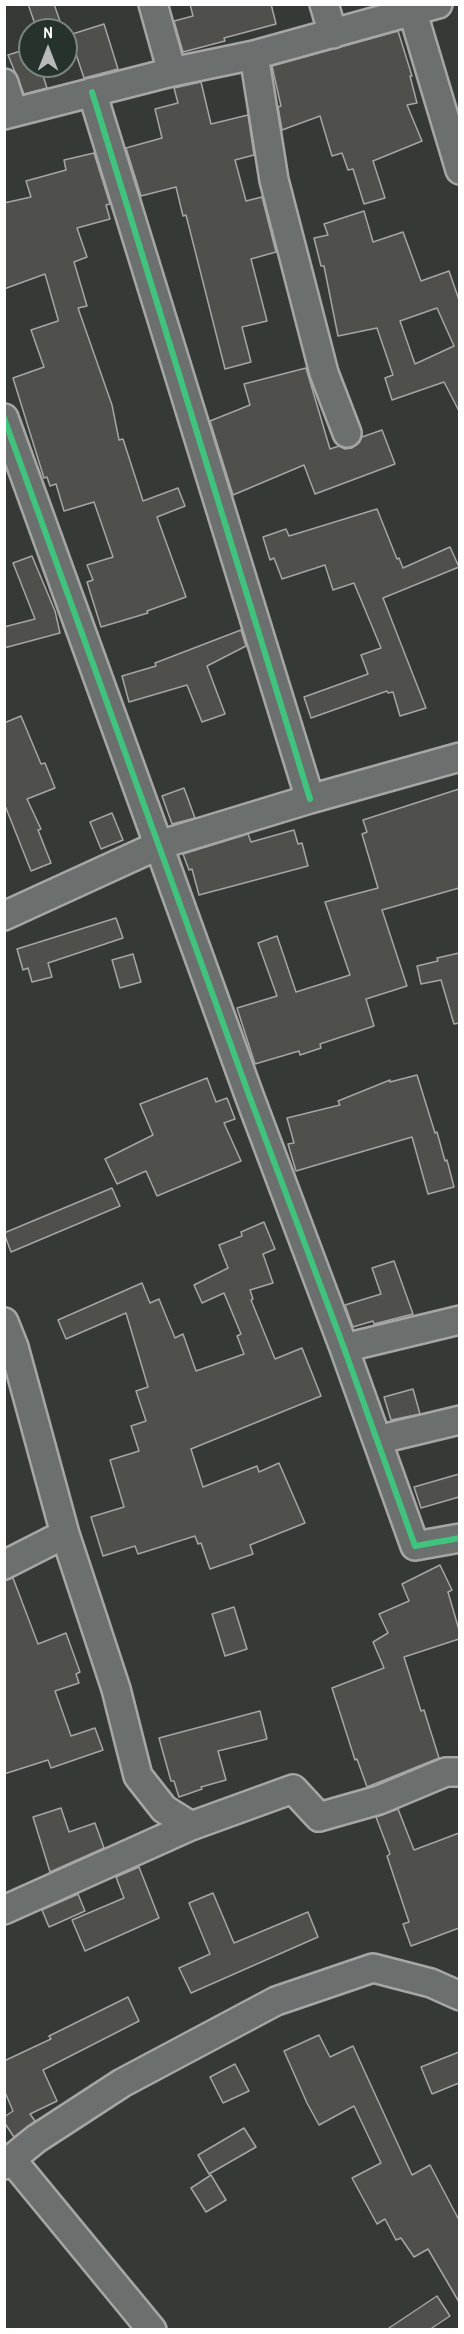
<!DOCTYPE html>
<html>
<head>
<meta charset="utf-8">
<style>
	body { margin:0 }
	#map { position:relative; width:464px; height:2334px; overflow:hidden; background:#363a36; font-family:"Patrick Hand",sans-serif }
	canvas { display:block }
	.frame { position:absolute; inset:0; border:6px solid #fff; pointer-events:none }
	.north { position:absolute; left:18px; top:18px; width:60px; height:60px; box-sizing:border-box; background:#26332d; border:2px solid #7d8581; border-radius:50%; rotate:0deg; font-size:16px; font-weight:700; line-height:24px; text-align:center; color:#fff }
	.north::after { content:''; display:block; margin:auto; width:21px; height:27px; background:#b9bab9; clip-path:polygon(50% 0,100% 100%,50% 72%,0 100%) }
</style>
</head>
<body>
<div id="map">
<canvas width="464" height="2334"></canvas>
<div class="frame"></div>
<div class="north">N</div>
</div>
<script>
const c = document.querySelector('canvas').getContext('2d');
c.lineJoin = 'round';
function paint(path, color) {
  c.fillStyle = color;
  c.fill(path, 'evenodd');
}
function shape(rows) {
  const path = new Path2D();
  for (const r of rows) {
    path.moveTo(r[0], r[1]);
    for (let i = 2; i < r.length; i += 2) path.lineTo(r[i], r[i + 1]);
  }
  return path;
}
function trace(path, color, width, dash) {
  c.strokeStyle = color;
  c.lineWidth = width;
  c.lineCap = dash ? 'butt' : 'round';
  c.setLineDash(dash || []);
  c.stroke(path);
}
const building = shape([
	[28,4,54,4,63,30,37,30,28,4],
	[190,4,271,4,276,24,224,38,225,41,183,52,174,21,193,16,190,4],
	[104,24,118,69,84,78,76,54,66,57,66,36,104,24],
	[398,31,412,76,410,76,417,103,407,105,422,141,373,161,385,198,364,204,353,169,348,170,342,153,332,156,320,116,282,130,278,107,281,106,272,66,398,31],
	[30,48,30,66,40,66,47,88,24,94,8,55,30,48],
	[201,82,211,124,248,115,254,155,235,160,246,201,262,197,276,252,251,259,267,321,242,327,251,362,225,369,186,215,183,216,176,187,141,196,126,148,162,138,155,109,178,103,174,88,201,82],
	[94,153,110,204,106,205,110,219,77,228,87,257,74,262,87,306,78,308,112,405,119,440,123,439,143,501,178,488,185,506,157,517,186,597,147,611,148,613,101,627,87,582,93,580,87,565,113,557,94,502,64,511,56,484,50,486,47,477,44,478,13,378,44,367,31,330,58,321,58,319,45,274,4,289,4,203,31,197,26,181,66,170,64,160,94,153],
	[364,211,373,242,403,232,421,281,449,271,459,300,459,411,444,382,392,400,385,378,393,375,377,328,338,336,324,266,321,266,314,238,328,235,324,224,364,211],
	[437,308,454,346,415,364,400,321,437,308],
	[306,368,330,449,339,446,345,449,352,448,359,443,362,437,382,430,395,464,315,494,304,465,233,495,210,421,250,405,244,384,306,368],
	[377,509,397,559,399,558,403,568,450,547,459,567,383,598,426,708,400,716,393,692,388,693,387,691,311,718,304,697,368,674,361,655,381,648,354,583,333,590,325,565,282,579,274,558,270,560,263,537,286,529,289,536,377,509],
	[32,556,55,611,60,633,4,648,4,627,35,619,13,563,32,556],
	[241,630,246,646,207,666,225,714,202,722,187,685,129,702,122,676,156,666,155,663,241,630],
	[21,716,41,764,45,763,55,788,27,799,41,829,38,830,51,863,31,871,4,803,4,723,21,716],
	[184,788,195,818,172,824,162,796,184,788],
	[459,789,459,888,382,910,407,986,366,999,374,1026,320,1044,321,1048,300,1055,299,1051,255,1064,237,1008,277,996,258,943,277,936,296,992,350,975,325,902,378,888,362,834,367,832,363,820,459,789],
	[112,813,123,840,101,849,90,822,112,813],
	[294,830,298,844,302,843,308,866,199,895,192,869,189,870,183,854,248,834,251,842,294,830],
	[116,918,123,938,48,963,52,977,32,982,28,968,23,970,17,949,116,918],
	[459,953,459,1023,454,1024,441,980,421,984,417,966,438,961,437,958,459,953],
	[133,954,141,982,120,988,112,960,133,954],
	[417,1075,435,1133,437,1132,445,1161,447,1160,454,1187,428,1194,412,1137,296,1171,288,1144,294,1143,287,1118,340,1105,338,1101,390,1080,390,1082,417,1075],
	[207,1078,216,1102,227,1098,235,1119,224,1123,241,1161,157,1196,146,1171,117,1184,105,1159,153,1135,140,1104,207,1078],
	[112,1188,120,1206,11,1252,4,1233,112,1188],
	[264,1222,275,1249,263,1254,273,1283,250,1290,253,1299,251,1300,275,1359,302,1348,321,1396,191,1449,203,1487,257,1466,259,1472,279,1463,305,1523,250,1545,253,1554,210,1569,201,1543,198,1544,195,1536,138,1554,135,1546,103,1556,91,1517,124,1507,110,1460,139,1451,131,1426,146,1421,136,1391,148,1387,126,1313,66,1339,58,1320,142,1283,150,1303,159,1299,175,1338,183,1334,196,1371,244,1354,237,1336,241,1334,224,1293,202,1303,194,1285,228,1268,219,1245,242,1236,241,1232,264,1222],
	[394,1261,413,1314,374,1324,373,1321,353,1327,345,1305,381,1294,372,1268,394,1261],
	[413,1389,420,1414,391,1420,384,1397,413,1389],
	[459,1474,459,1497,421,1508,414,1487,459,1474],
	[440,1565,452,1590,448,1592,459,1630,459,1639,404,1657,421,1711,424,1710,439,1758,367,1787,357,1759,355,1760,332,1688,384,1668,373,1642,388,1633,379,1614,409,1601,402,1584,440,1565],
	[13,1578,38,1644,66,1633,80,1672,76,1674,79,1683,55,1691,71,1736,95,1728,103,1750,51,1768,48,1760,4,1774,4,1581,13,1578],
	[234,1607,247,1649,225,1656,212,1614,234,1607],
	[260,1711,267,1739,218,1751,226,1780,201,1787,202,1789,179,1797,174,1781,171,1781,159,1738,260,1711],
	[61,1808,69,1832,95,1823,104,1848,50,1872,33,1817,61,1808],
	[398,1809,414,1850,459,1833,459,1928,411,1946,403,1924,409,1922,387,1856,390,1854,376,1817,398,1809],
	[139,1867,159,1918,85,1951,72,1920,124,1898,116,1877,139,1867],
	[213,1893,234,1943,308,1912,318,1937,191,1993,179,1968,210,1954,189,1903,213,1893],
	[78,1894,85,1911,49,1927,42,1910,78,1894],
	[128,1997,139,2021,43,2070,57,2101,30,2114,35,2121,14,2137,4,2122,4,2117,13,2111,4,2090,4,2061,51,2039,49,2036,128,1997],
	[319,2035,330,2057,353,2046,412,2175,430,2165,459,2220,459,2302,428,2249,414,2257,401,2238,396,2240,385,2219,377,2224,352,2178,381,2163,354,2106,319,2125,307,2103,284,2051,319,2035],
	[459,2052,459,2083,432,2094,421,2067,459,2052],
	[235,2064,249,2091,223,2103,210,2077,235,2064],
	[244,2128,256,2147,209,2174,198,2155,244,2128],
	[211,2175,226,2200,206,2212,191,2188,211,2175],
	[437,2296,450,2316,429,2330,386,2330,437,2296]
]);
const minor = shape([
	[153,4,172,72],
	[324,4,333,34],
	[413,13,460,170],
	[254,55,274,180,324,373,347,433],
	[4,83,13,112],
	[92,92,310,799],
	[4,115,172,72,254,55,438,4],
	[4,418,249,1095,344,1348,415,1546,460,1538],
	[4,916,159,845,310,799,460,757],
	[4,1322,14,1347,65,1534,116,1689,138,1776,164,1809,191,1826],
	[344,1348,460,1320],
	[377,1440,460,1420],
	[4,1565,65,1534],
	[4,1910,191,1826,293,1789,319,1817,379,1800,446,1772,460,1772],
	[12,2160,152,2330],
	[4,2165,36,2139,122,2083,276,2001,373,1968,431,1983,460,1996]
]);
const cycleway = shape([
	[92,92,310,799],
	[4,418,249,1095,344,1348,415,1546,460,1538]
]);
paint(building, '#4f4f4b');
trace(building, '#a5a6a5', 1.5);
trace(minor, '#a5a6a5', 32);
trace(minor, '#6b6f6d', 27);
trace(cycleway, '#40c37c', 6);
</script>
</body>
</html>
